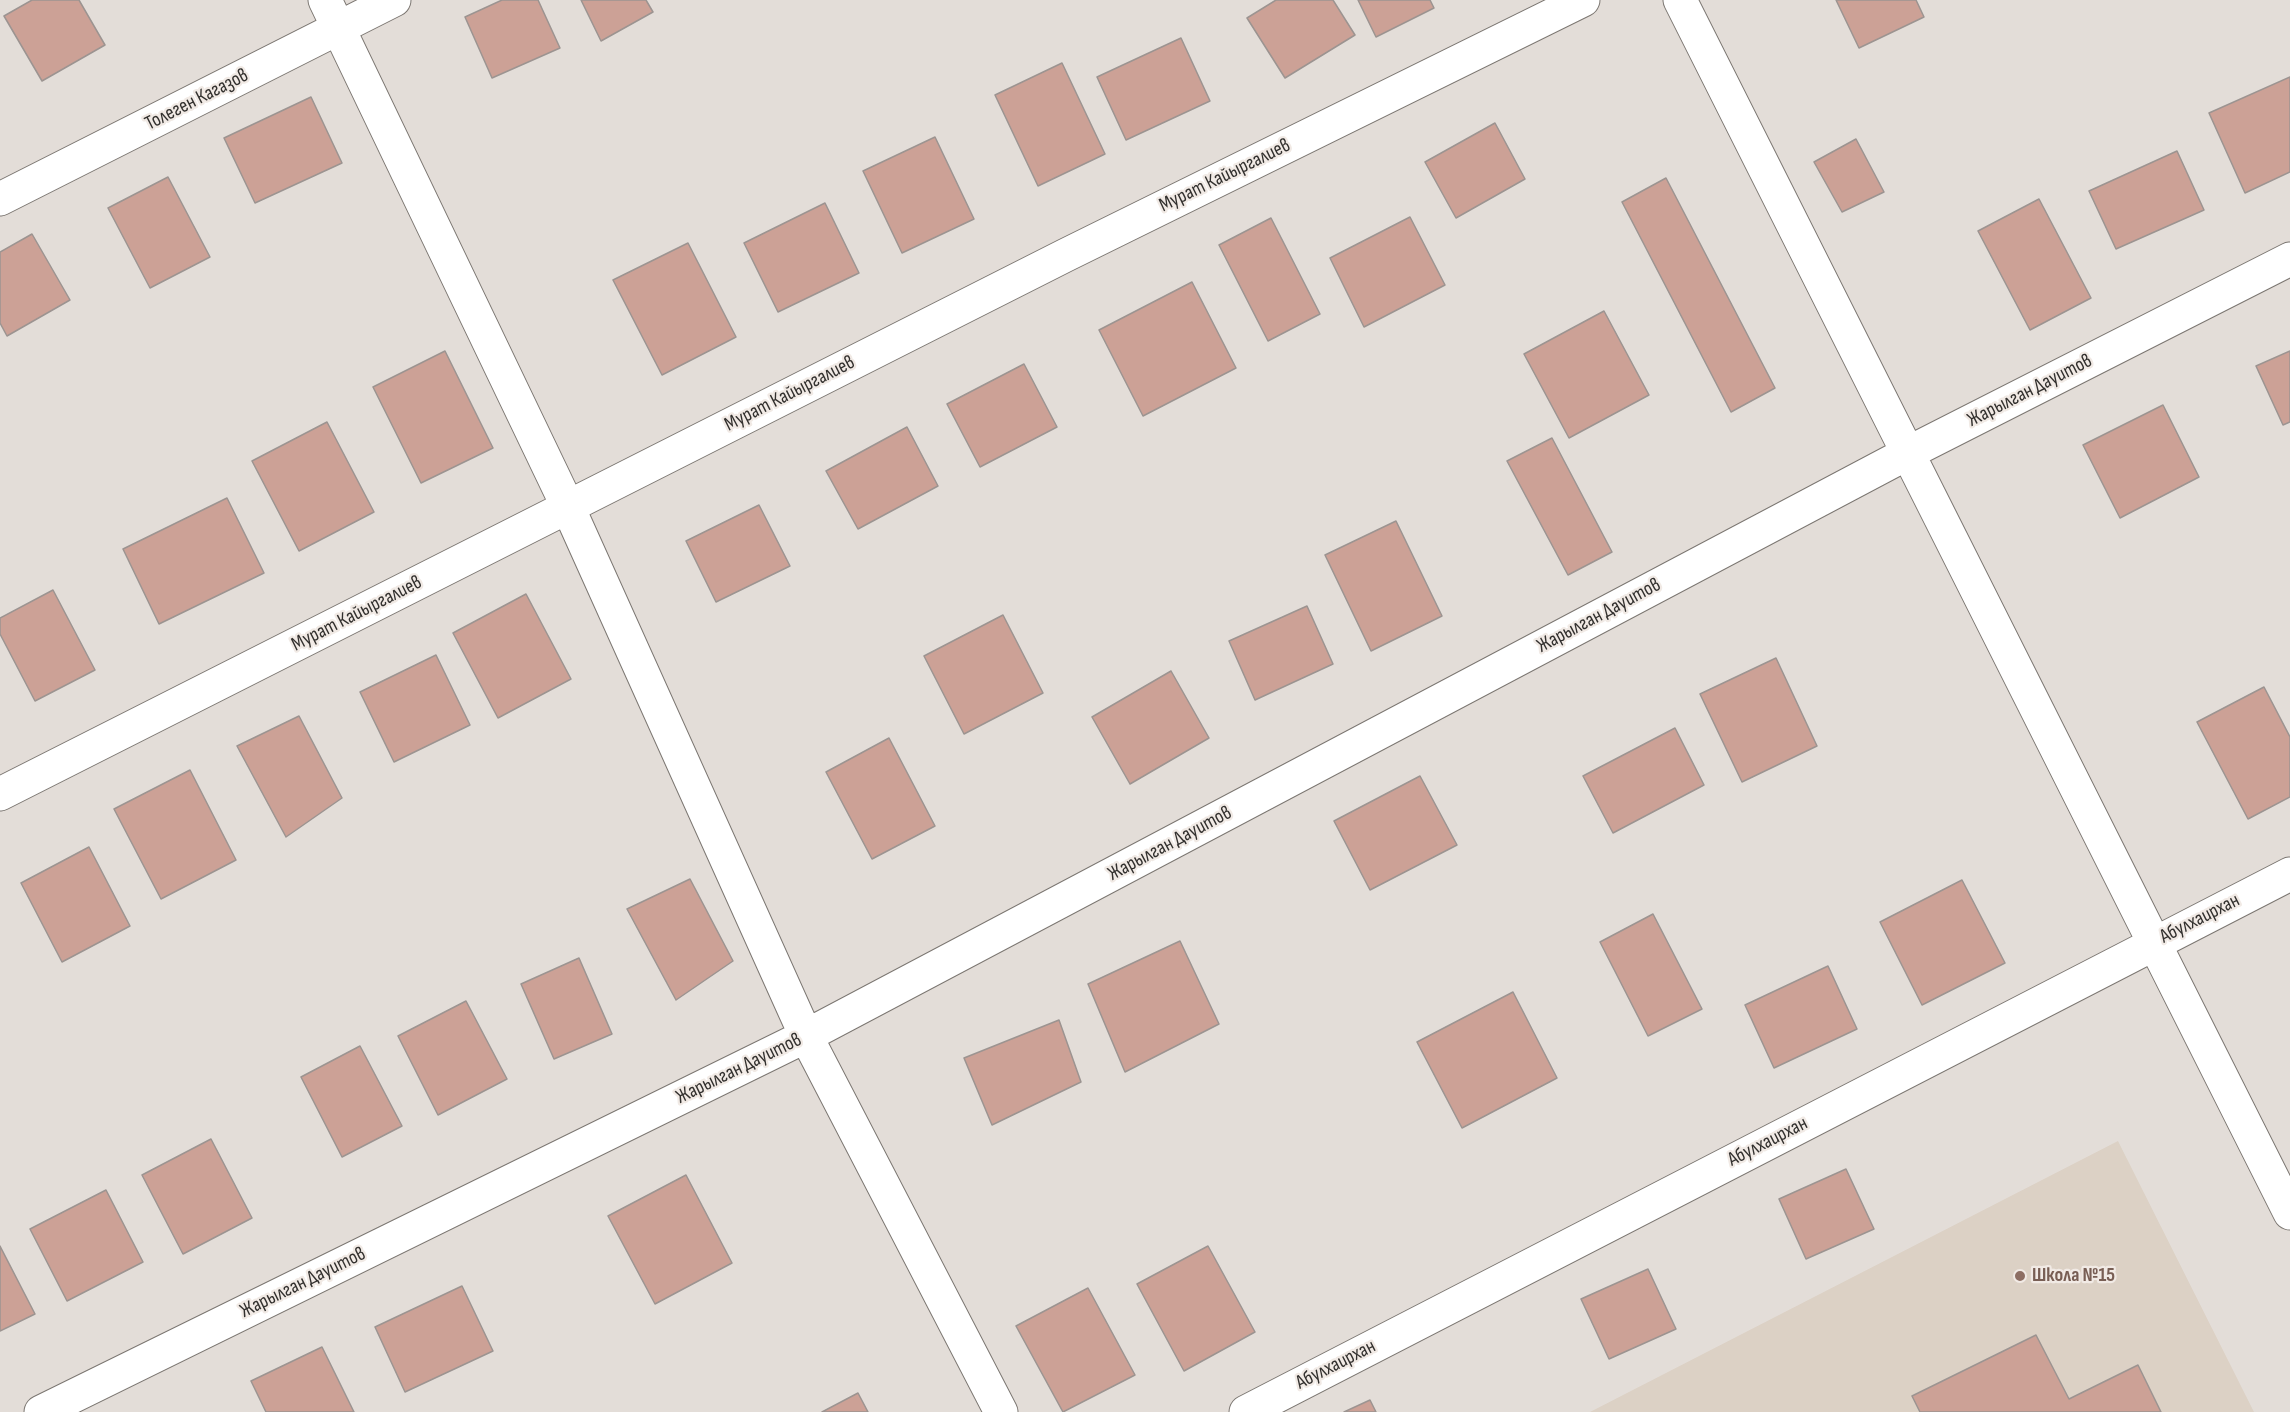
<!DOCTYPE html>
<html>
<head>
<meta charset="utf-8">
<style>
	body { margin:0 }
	canvas { display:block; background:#e3ddd8 }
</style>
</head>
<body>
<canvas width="2290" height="1412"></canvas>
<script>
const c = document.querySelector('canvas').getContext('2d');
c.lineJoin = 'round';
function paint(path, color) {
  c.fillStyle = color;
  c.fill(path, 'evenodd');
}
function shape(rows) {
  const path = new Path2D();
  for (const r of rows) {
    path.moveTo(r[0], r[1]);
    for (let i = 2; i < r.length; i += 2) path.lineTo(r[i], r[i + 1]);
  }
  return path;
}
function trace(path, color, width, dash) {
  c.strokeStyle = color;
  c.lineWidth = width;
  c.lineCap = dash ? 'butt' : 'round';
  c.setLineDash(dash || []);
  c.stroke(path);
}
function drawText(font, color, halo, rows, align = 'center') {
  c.font = font + ' "Sofia Sans Condensed",sans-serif';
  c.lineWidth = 4.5;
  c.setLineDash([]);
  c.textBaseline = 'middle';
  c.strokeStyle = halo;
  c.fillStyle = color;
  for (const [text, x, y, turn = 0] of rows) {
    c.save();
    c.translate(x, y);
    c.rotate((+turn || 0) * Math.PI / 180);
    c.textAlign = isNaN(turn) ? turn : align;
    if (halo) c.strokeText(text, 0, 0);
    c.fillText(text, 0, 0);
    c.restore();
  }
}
const built = shape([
	[2118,1141,2254,1412,1590,1412]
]);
const building = shape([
	[32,0,79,0,105,45,42,81,4,16,32,0],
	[502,0,538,0,560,48,492,78,465,17,502,0],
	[581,0,646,0,653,12,601,41,581,0],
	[1276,0,1333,0,1355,35,1285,78,1247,18,1276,0],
	[1358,0,1430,0,1434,8,1376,37,1358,0],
	[1836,0,1916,0,1924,17,1859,48,1836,0],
	[1181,38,1210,101,1126,140,1097,77,1181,38],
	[1062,63,1105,154,1038,186,995,95,1062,63],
	[2290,77,2290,172,2245,193,2209,113,2290,77],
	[311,97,342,163,255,203,224,138,311,97],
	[1495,123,1525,179,1456,218,1425,162,1495,123],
	[935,137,974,219,902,253,863,171,935,137],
	[1856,139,1884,192,1842,212,1814,162,1856,139],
	[2177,151,2204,210,2116,249,2089,191,2177,151],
	[168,177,210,257,150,288,108,208,168,177],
	[1666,178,1775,388,1731,412,1622,202,1666,178],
	[2039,199,2091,298,2030,330,1978,231,2039,199],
	[825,203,859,273,778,312,744,243,825,203],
	[1410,217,1445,285,1364,327,1330,258,1410,217],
	[1271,218,1320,314,1268,341,1219,245,1271,218],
	[32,234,70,300,7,336,0,323,0,252,32,234],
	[688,243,736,337,662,375,613,280,688,243],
	[1192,282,1236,368,1143,416,1099,330,1192,282],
	[1604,311,1649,395,1569,438,1524,354,1604,311],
	[445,351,493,448,421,483,373,387,445,351],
	[2290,351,2290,422,2283,425,2256,366,2290,351],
	[1024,364,1057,427,980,467,947,404,1024,364],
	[2163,405,2199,477,2120,518,2083,445,2163,405],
	[327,422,374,512,299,551,252,461,327,422],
	[907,427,938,486,858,529,826,471,907,427],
	[1552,438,1612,552,1568,575,1507,461,1552,438],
	[227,498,264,573,159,624,123,549,227,498],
	[759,505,790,566,716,602,686,541,759,505],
	[1396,521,1442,616,1371,651,1325,555,1396,521],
	[53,590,95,670,35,701,0,634,0,618,53,590],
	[526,594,571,679,498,718,453,633,526,594],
	[1307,606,1333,664,1255,700,1229,641,1307,606],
	[1003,615,1043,693,964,734,924,656,1003,615],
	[436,655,470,725,394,762,360,692,436,655],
	[1776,658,1817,746,1742,782,1700,694,1776,658],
	[1171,671,1209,738,1130,784,1092,717,1171,671],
	[2264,687,2290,737,2290,797,2248,819,2197,722,2264,687],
	[299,716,342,798,286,837,237,746,299,716],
	[1675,728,1704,785,1613,833,1583,776,1675,728],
	[889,738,935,826,872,859,826,772,889,738],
	[190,770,236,860,161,899,114,809,190,770],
	[1420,776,1457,845,1370,890,1334,821,1420,776],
	[89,847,130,926,62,962,21,883,89,847],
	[690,879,733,961,676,1000,627,909,690,879],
	[1962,880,2005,963,1922,1005,1880,922,1962,880],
	[1653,914,1702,1009,1648,1036,1600,942,1653,914],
	[1180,941,1219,1024,1125,1072,1088,984,1180,941],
	[579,958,612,1034,554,1059,521,984,579,958],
	[1828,966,1857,1029,1774,1068,1745,1005,1828,966],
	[1513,992,1557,1078,1462,1128,1417,1042,1513,992],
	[466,1001,507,1079,438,1115,398,1036,466,1001],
	[1059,1020,1081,1082,992,1125,964,1058,1059,1020],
	[360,1046,402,1126,342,1157,301,1077,360,1046],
	[211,1139,252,1218,183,1254,142,1175,211,1139],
	[1846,1169,1874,1229,1806,1259,1779,1199,1846,1169],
	[686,1175,732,1263,655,1304,608,1216,686,1175],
	[106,1190,143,1262,67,1301,30,1229,106,1190],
	[0,1246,35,1314,0,1331,0,1246],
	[1208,1246,1255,1332,1184,1371,1137,1284,1208,1246],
	[1648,1269,1676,1329,1609,1359,1581,1299,1648,1269],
	[462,1286,493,1351,405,1392,375,1327,462,1286],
	[1088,1288,1135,1375,1063,1412,1016,1326,1088,1288],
	[2036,1335,2069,1399,2138,1365,2161,1412,1920,1412,1912,1396,2036,1335],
	[322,1347,354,1412,266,1412,251,1381,322,1347],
	[858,1393,868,1412,822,1412,858,1393],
	[1370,1400,1376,1412,1344,1412,1370,1400]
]);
const minor = shape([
	[325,0,568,507,806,1036,1001,1412],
	[1680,0,2290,1213],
	[0,199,394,0],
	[0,794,1066,255,1583,0],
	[41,1412,806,1036,1908,453,2290,259],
	[1246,1412,2290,874]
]);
const markers = [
	[2020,1276,6,"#8d6e63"]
];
const streetNames = [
	["Толеген Кагазов",197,100,-27],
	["Мурат Кайыргалиев",1225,176,-26],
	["Жарылган Дауитов",2030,391,-27],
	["Мурат Кайыргалиев",790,394,-27],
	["Мурат Кайыргалиев",357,614,-27],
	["Жарылган Дауитов",1599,616,-28],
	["Жарылган Дауитов",1170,844,-28],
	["Абулхаирхан",2200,919,-27],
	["Жарылган Дауитов",739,1069,-26],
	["Абулхаирхан",1768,1142,-27],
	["Жарылган Дауитов",303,1283,-26],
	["Абулхаирхан",1336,1365,-27]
];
const educationNames = [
	["Школа №15",2032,1276]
];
paint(built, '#dcd1c5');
paint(building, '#cca196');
trace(building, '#9c9491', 1.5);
trace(minor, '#7c7772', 35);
trace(minor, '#fff', 33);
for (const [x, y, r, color] of markers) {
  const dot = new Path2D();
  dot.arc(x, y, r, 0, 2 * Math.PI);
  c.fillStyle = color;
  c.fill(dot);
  trace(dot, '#f1eae5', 2);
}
drawText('20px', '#32302e', '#f1eae5', streetNames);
drawText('bold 20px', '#785e54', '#f1eae5', educationNames, 'left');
</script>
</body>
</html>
